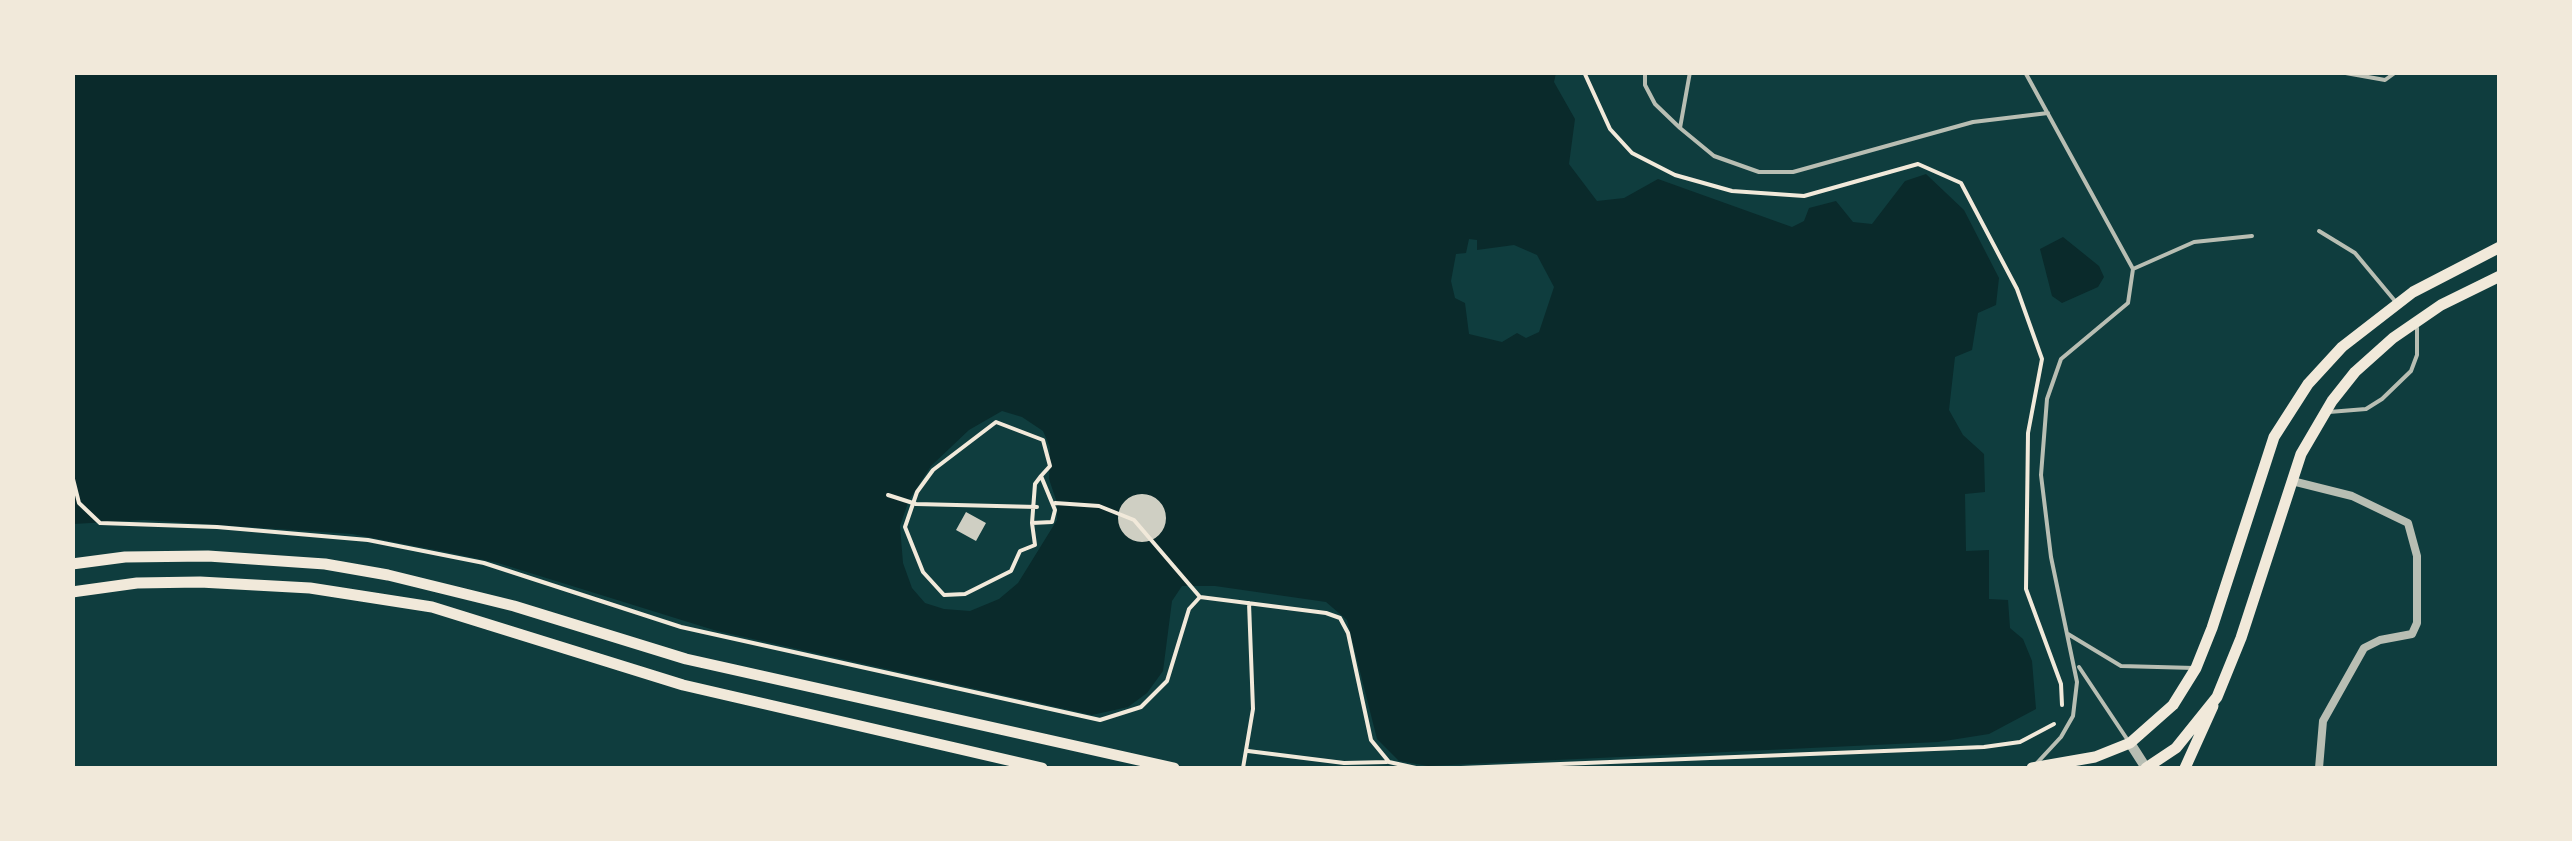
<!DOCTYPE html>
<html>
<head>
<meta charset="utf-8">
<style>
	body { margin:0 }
	#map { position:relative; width:2572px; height:841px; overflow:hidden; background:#0f3d3e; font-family:Lato,sans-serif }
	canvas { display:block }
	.frame { position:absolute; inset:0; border:75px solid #f1e9da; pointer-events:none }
</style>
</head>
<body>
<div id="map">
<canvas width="2572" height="841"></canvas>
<div class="frame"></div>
</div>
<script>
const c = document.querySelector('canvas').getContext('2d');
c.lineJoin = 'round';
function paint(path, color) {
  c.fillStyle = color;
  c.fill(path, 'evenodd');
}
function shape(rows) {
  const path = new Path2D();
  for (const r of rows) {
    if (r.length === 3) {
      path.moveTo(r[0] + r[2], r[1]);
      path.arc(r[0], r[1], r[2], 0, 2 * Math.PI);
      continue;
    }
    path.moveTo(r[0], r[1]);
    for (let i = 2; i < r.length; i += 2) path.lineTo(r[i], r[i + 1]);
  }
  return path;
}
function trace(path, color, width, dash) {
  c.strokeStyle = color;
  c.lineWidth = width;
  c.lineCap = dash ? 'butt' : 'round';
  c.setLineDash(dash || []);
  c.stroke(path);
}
const water = shape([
	[73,73,1556,73,1554,82,1575,119,1569,164,1597,201,1624,198,1658,179,1792,227,1804,221,1809,208,1836,201,1853,222,1872,224,1905,181,1926,174,1964,210,1999,278,1996,305,1978,313,1972,350,1955,357,1949,410,1963,435,1984,454,1985,492,1965,494,1966,551,1989,550,1989,599,2008,600,2010,628,2023,639,2032,661,2036,709,1989,734,1938,742,1428,766,1399,761,1377,739,1347,620,1326,602,1215,586,1182,586,1172,601,1163,671,1147,693,1128,707,1092,715,717,631,498,563,446,552,352,534,144,520,73,524],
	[1469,239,1477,240,1477,250,1514,245,1537,255,1554,287,1539,332,1526,338,1517,333,1502,342,1469,334,1465,303,1455,298,1451,281,1456,254,1466,253],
	[1002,411,1022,417,1043,431,1050,447,1049,479,1057,503,1057,520,1018,583,999,599,970,611,944,609,925,603,912,588,903,563,900,526,909,500,931,466,969,430],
	[2063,237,2099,266,2104,277,2098,287,2062,303,2052,296,2040,249]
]);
const building = shape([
	[1142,518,24],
	[966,512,986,523,976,541,956,530]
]);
const path = shape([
	[1584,72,1610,129,1632,153,1675,175,1732,191,1804,196,1918,164,1961,183,2017,289,2042,359,2028,433,2026,589,2061,684,2062,705],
	[72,475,79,503,100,523,217,527,368,540,484,563,681,627,1100,720,1141,707,1167,681,1189,609,1200,597,1326,613,1340,618,1348,633,1371,740,1389,762,1416,768],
	[888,495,916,504,1037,507],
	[1055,503,1099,506,1134,520,1200,597],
	[1032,523,1052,522,1055,510,1041,476,1035,484,1032,523,1035,545,1020,551,1011,571,965,594,944,595,923,572,905,527,917,492,933,470,996,422,1043,440,1050,466,1041,476],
	[1248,751,1344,763,1387,762],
	[1243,768,1253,709,1249,603],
	[1461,768,1984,747,2020,742,2054,724]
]);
const service = shape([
	[1645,72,1645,85,1655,104,1680,128,1714,156,1759,172,1793,172,1973,122,2048,113],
	[2025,72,2133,269,2128,303,2061,359,2047,399,2041,475,2051,557,2077,682,2073,716,2061,737,2036,764],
	[2340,72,2385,80,2396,72],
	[1680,128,1690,72],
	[2319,231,2355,253,2395,301],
	[2133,269,2194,242,2252,236],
	[2329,412,2366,409,2382,399,2411,371,2417,355,2417,328],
	[2068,634,2121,666,2194,668],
	[2079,667,2129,742]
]);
const minor = shape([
	[2292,481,2352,496,2408,523,2417,556,2417,623,2412,634,2380,640,2364,648,2323,721,2319,768]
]);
const tertiary = shape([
	[2130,743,2146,768]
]);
const secondary = shape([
	[72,564,125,557,208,556,325,564,388,575,514,606,686,659,1174,768],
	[72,592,137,583,200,582,310,588,432,607,683,685,1042,768],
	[2032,768,2095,757,2130,743,2173,705,2196,668,2212,628,2274,437,2308,384,2342,347,2413,292,2500,247],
	[2146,768,2176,748,2217,697,2241,638,2301,454,2332,401,2355,372,2393,338,2441,305,2500,276],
	[2185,768,2213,706]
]);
paint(water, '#0a2a2b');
paint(building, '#cfcfc3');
trace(path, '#f1e9da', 4);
trace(service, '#b8beb3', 4);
trace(minor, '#b8beb3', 8);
trace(tertiary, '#b8beb3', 10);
trace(secondary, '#f1e9da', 11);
</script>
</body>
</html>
